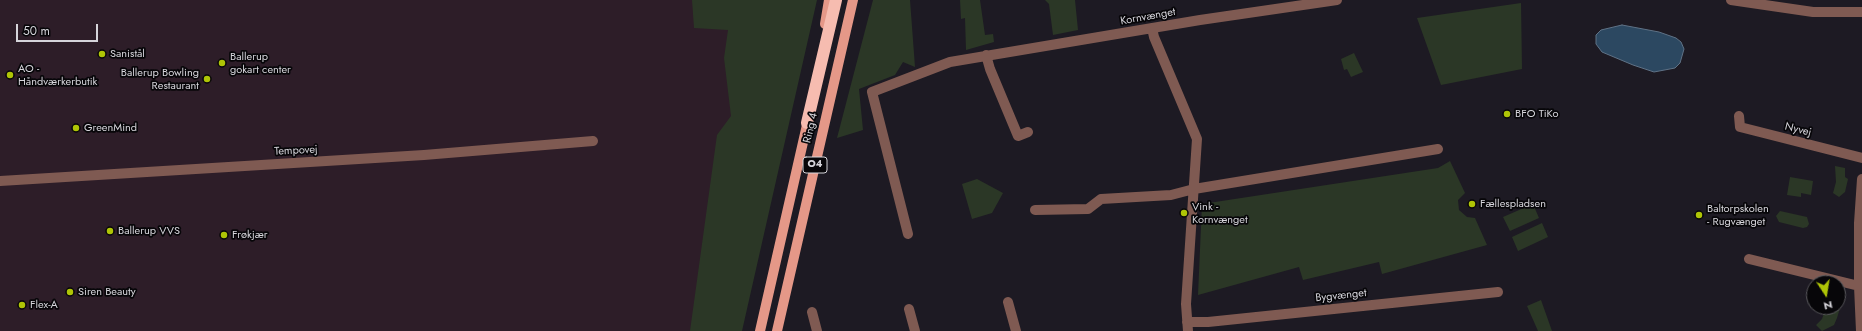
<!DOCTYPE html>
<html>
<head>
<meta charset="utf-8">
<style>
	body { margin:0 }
	#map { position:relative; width:1862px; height:331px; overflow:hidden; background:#1d1a23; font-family:Jost,sans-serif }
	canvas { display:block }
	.north { position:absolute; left:1806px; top:275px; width:40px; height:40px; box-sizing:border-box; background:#070609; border:1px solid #5a595d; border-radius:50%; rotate:168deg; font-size:11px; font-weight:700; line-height:16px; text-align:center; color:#d6d5db }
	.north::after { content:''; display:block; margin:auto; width:14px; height:18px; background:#afc506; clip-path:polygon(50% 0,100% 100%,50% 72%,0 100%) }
	.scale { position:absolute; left:16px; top:24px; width:82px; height:18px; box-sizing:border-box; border:2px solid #d6d5db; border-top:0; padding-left:5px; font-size:12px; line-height:14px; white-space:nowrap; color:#d6d5db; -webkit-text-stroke:3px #070609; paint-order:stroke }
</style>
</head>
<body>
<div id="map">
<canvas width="1862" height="331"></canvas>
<div class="north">N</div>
<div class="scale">50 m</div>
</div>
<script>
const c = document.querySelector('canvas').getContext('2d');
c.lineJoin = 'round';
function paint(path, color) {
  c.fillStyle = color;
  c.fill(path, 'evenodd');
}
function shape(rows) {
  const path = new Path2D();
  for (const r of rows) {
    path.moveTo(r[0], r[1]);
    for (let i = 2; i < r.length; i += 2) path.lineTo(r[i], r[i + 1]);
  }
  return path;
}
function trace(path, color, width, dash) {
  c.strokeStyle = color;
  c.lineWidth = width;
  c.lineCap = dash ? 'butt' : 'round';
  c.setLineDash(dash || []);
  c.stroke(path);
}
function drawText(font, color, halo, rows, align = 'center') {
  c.font = font + ' Jost,sans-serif';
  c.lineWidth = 3.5;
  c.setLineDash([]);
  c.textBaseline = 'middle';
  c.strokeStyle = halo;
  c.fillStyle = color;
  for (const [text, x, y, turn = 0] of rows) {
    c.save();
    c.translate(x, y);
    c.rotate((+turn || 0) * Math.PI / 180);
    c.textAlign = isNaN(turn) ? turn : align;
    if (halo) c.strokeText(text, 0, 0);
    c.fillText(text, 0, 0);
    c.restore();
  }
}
const industrial = shape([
	[0,0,774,0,722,331,0,331]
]);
const green = shape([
	[692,0,817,0,742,331,690,331,717,135,731,116,724,58,728,30,694,28],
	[873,0,910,0,915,67,903,62,895,75,859,89,863,130,837,138],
	[960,0,980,0,985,35,993,34,994,42,966,50,965,18,961,19],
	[1045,0,1075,0,1078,30,1053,35,1049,4],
	[1521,3,1522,69,1441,85,1417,18],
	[1354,53,1363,72,1351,77,1347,69,1344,70,1341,59],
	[1450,161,1465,193,1458,200,1459,210,1467,217,1475,218,1487,245,1382,274,1379,262,1303,280,1299,267,1198,295,1202,204,1438,168],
	[1835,166,1845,168,1845,177,1848,179,1845,192,1839,197,1833,193,1836,182],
	[1790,177,1813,181,1811,195,1801,193,1801,197,1787,195],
	[977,179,1003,193,992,213,972,219,962,184],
	[1533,204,1539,218,1510,231,1503,217],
	[1780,211,1807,217,1809,224,1807,227,1803,228,1779,222,1776,216],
	[1542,223,1548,237,1518,251,1512,237],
	[1838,295,1841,295,1840,308,1837,318,1834,325,1822,331,1816,325,1822,319,1826,307,1838,307],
	[1541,300,1552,331,1538,331,1527,306]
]);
const water = shape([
	[1622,25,1659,32,1676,38,1681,42,1684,49,1680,63,1675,68,1654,72,1633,65,1602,52,1596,44,1596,35,1601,30,1622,25]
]);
const minor = shape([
	[1731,0,1813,12,1862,12],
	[1152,28,1154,37,1197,139,1186,304,1188,331],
	[986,55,990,69,1018,136,1028,132],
	[1739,116,1740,127,1862,158],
	[0,181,424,155,593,141],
	[1035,210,1088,209,1101,199,1171,195,1194,189,1438,149],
	[908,234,872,92,950,62,1200,20,1337,0],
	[1749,259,1859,286],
	[1008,302,1016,331],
	[909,309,915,331],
	[812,312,817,331],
	[1187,322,1208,322,1498,292],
	[1861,331,1859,286,1859,223,1862,179]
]);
const major = shape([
	[825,24,829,0],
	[760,331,809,116],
	[777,331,853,0]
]);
const highway = shape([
	[807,123,836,0]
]);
const markers = [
	[102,54,4,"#afc506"],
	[222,63,4,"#afc506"],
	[10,75,4,"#afc506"],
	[207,79,4,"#afc506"],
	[1507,114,4,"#afc506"],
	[76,128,4,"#afc506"],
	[1472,204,4,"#afc506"],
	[1184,213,4,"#afc506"],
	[1699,215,4,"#afc506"],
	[110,231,4,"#afc506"],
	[224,235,4,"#afc506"],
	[70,292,4,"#afc506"],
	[22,305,4,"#afc506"]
];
const shields = [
	[815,165,24]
];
const shieldNames = [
	["O4",815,165]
];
const streetNames = [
	["Kornvænget",1148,17,-10],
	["Ring 4",811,128,-77],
	["Nyvej",1798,130,14],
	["Tempovej",296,151,-3],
	["Bygvænget",1341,296,-6]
];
const poiNames = [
	["Sanistål",110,54],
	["Ballerup",230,57],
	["gokart center",230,70],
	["AO -",18,69],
	["Håndværkerbutik",18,82],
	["Ballerup Bowling",199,73,"right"],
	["Restaurant",199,86,"right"],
	["BFO TiKo",1515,114],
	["GreenMind",84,128],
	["Fællespladsen",1480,204],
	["Vink -",1192,207],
	["Kornvænget",1192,220],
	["Baltorpskolen",1707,209],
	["- Rugvænget",1707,222],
	["Ballerup VVS",118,231],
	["Frøkjær",232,235],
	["Siren Beauty",78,292],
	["Flex-A",30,305]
];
paint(industrial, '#2d1d28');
paint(green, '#2b3726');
paint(water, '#2c4861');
trace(water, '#5f7286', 1);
trace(minor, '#7f5a52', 10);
trace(major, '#e59888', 10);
trace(highway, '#f6bcb0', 12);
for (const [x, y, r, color] of markers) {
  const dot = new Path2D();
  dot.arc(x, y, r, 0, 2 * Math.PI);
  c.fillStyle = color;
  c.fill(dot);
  trace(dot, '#070609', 1.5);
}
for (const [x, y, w] of shields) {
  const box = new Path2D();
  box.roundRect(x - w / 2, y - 8, w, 16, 3);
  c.fillStyle = '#070609';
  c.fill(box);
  trace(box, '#d6d5db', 1);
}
drawText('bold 10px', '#d6d5db', null, shieldNames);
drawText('11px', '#d6d5db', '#070609', streetNames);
drawText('11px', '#d6d5db', '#070609', poiNames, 'left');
</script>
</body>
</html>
